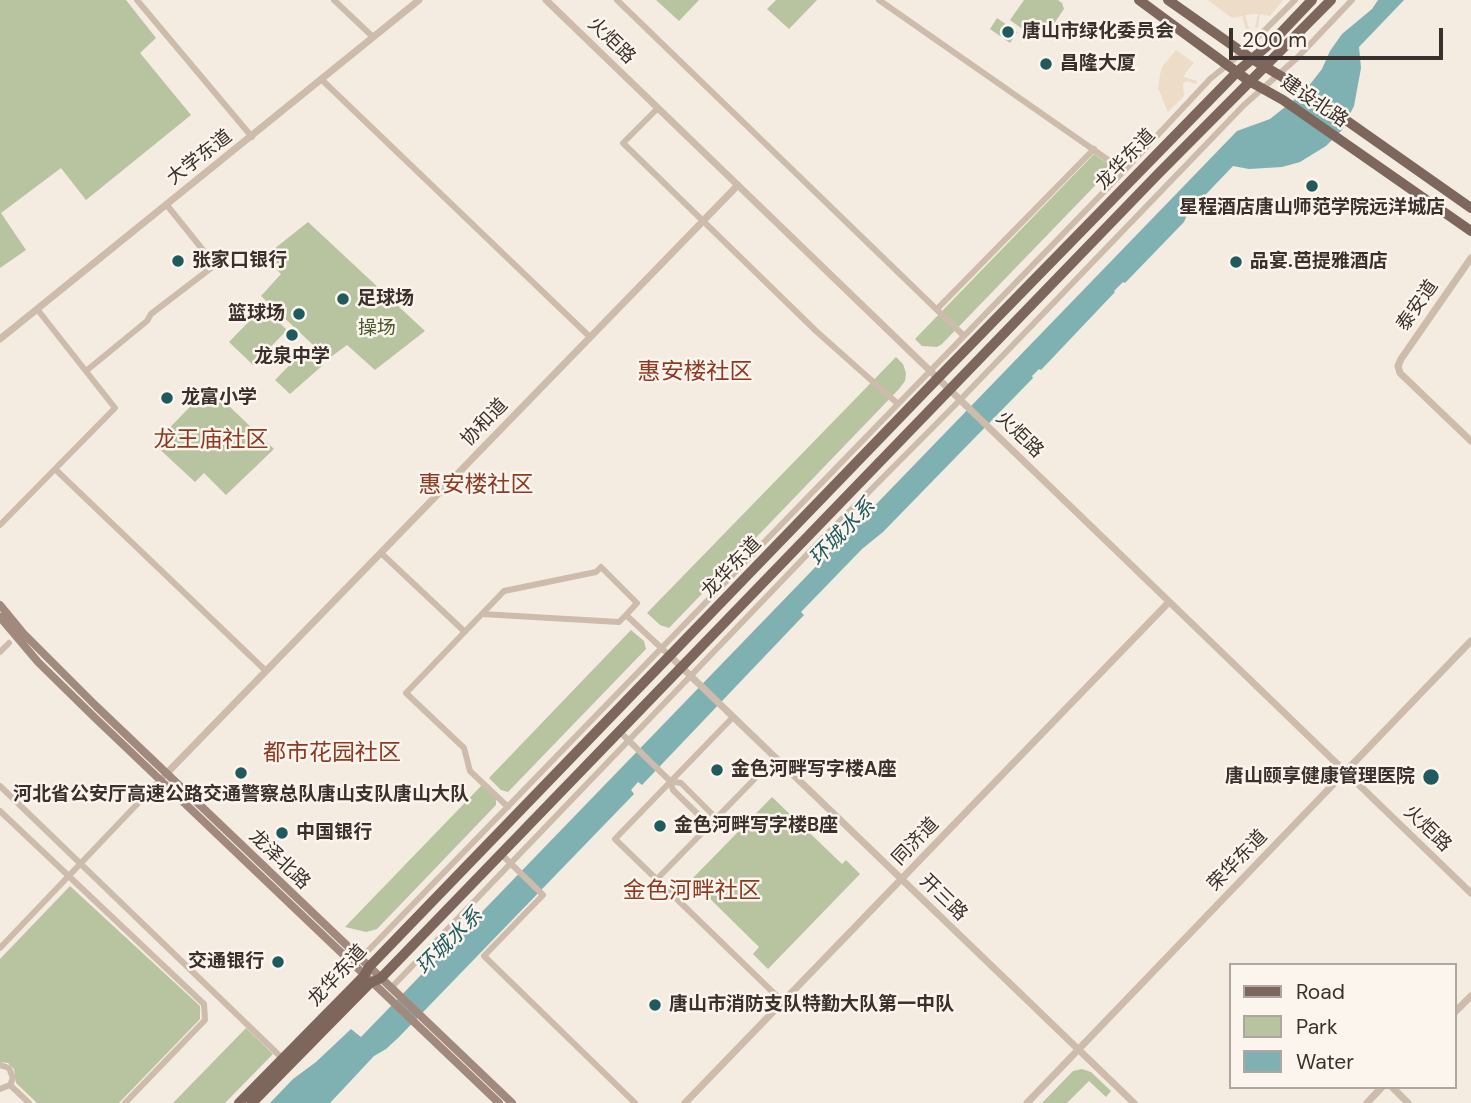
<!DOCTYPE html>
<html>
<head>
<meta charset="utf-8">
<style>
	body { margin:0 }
	#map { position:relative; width:1471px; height:1103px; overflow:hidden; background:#f4ebe1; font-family:"DM Sans",sans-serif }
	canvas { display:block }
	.legend { position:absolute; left:1229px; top:963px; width:228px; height:126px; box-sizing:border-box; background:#fbf5ee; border:2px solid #aea6a0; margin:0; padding:9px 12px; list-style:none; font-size:21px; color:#3b302b }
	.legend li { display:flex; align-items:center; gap:14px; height:35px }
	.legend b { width:35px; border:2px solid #aea6a0 }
	.scale { position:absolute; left:1229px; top:28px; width:214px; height:32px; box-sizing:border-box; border:4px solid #3b302b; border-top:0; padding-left:9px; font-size:21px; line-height:24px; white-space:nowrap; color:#3b302b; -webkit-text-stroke:5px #fbf5ee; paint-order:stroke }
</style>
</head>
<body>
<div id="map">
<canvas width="1471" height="1103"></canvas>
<ul class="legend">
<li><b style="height:9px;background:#7d675c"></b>Road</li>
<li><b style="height:19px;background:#b8c4a0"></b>Park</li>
<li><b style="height:19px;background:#7fb0b2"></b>Water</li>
</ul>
<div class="scale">200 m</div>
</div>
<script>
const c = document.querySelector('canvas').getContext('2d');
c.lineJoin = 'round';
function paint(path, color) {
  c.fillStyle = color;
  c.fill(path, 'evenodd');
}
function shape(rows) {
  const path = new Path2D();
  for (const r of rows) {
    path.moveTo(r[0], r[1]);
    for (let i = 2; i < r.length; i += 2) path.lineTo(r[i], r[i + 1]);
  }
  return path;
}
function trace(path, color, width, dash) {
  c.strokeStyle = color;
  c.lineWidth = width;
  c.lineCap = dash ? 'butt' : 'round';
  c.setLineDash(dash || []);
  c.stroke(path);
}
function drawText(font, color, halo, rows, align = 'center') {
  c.font = font + ' "DM Sans","Noto Sans SC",sans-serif';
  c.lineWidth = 5;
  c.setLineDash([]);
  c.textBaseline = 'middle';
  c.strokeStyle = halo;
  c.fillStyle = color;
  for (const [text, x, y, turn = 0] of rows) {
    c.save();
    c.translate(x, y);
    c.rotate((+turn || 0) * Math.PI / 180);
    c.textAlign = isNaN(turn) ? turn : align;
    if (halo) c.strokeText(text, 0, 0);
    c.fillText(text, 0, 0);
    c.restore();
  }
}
const green = shape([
	[0,0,126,0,156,38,140,53,191,115,86,200,61,168,1,213,26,250,0,268],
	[656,0,699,0,679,21],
	[776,0,817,0,789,29,767,9],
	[1024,0,1058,0,1062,3,1064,9,1044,38,1039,41,1010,20],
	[997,18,1017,32,1010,43,990,29],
	[1094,154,1113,167,942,344,937,347,922,346,915,339],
	[308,222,425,331,375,370,347,345,328,359,261,296,281,274,264,257],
	[263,307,287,330,253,365,229,342],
	[306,348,323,365,290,394,275,380],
	[896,357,903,364,906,373,905,381,899,389,669,628,660,625,647,613],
	[209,387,274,449,226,495,204,473,195,482,154,444],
	[631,630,644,641,646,649,508,792,501,790,489,778],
	[483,784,496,796,496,805,377,929,366,932,345,927],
	[772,797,842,864,846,860,860,874,768,969,753,954,759,947,691,880],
	[70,886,200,1006,200,1019,119,1103,37,1103,16,1083,14,1069,8,1063,0,1062,0,959],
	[246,1028,273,1054,225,1103,173,1103],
	[1082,1069,1091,1072,1111,1091,1106,1097,1089,1081,1067,1103,1042,1103,1073,1071]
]);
const plaza = shape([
	[1208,0,1283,0,1270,16,1260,14,1258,27,1255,28,1258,14,1245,15,1249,29,1246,29,1242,16,1232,18],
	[1176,50,1194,63,1186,72,1184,77,1197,81,1196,84,1187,81,1183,83,1184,96,1168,112,1158,88,1160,75,1162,67]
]);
const water = shape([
	[1378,0,1404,0,1359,47,1361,68,1354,106,1342,130,1326,146,1300,162,1282,167,1249,169,1233,166,1188,213,1184,222,1125,283,1123,282,1114,291,1115,292,1041,370,1039,369,1032,376,1033,378,883,532,862,549,801,612,804,615,642,785,638,782,631,790,634,794,398,1038,386,1049,374,1056,330,1103,270,1103,293,1079,316,1062,351,1029,361,1037,1237,131,1270,119,1304,92,1322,69,1330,51,1342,34,1372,9]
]);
const minor = shape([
	[137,0,252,137],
	[334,0,373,37],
	[617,0,964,336],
	[879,0,1124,171],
	[321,79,590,337],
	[658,108,623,143,816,331,898,404],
	[37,309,115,408,55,469],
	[937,309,1094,149],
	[86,371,147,321,151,314,215,265,166,204],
	[0,525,55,469,266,671],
	[381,553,465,632],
	[482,614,619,622,626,615],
	[0,652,9,643],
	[733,717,615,839,783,1002],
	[619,731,670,781,673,790,709,825],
	[670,781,681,783,716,818],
	[0,786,283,1059],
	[508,807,470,771,464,748,406,693,504,591,596,572,601,567,637,603,626,615,671,657],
	[0,811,204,1004,205,1020,125,1103],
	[500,853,543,895,484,956,635,1103],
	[657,879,775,758],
	[0,948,163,777],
	[360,959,1124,171,1210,79,1243,52,1295,0],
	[391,988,822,539,960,400,1244,105,1297,58,1352,0],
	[0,1065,9,1068,13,1078,10,1085,0,1089],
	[10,1085,29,1103]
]);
const tertiary = shape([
	[546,0,1471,893],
	[1471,258,1401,359,1398,366,1400,373,1471,441],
	[0,339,419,0],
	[671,657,1134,1103],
	[166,774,738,185],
	[1455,1012,1471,996],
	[1392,1087,1408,1103],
	[685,1103,1169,602],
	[1027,1103,1471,641],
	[1367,1103,1382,1087]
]);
const secondary = shape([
	[0,605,23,633,96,706,512,1103],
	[0,617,38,662,92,715,499,1103]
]);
const primary = shape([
	[1139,0,1249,81,1283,100,1471,231],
	[1168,0,1252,59,1296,85,1471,208],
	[239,1103,364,976,369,967,938,378,1237,72,1274,40,1312,0],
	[252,1103,370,983,381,978,1159,173,1331,0]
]);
const markers = [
	[1008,32,7,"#1f5a5e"],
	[1046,64,7,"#1f5a5e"],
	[1312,186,7,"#1f5a5e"],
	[178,261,7,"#1f5a5e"],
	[1236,262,7,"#1f5a5e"],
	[343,299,7,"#1f5a5e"],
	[299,314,7,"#1f5a5e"],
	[292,335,7,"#1f5a5e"],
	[167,398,7,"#1f5a5e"],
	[717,770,7,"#1f5a5e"],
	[241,773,7,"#1f5a5e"],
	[1431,777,9,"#1f5a5e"],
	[660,826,7,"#1f5a5e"],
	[282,833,7,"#1f5a5e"],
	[278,962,7,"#1f5a5e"],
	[655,1005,7,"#1f5a5e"]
];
const poiNames = [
	["唐山市绿化委员会",1022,32],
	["昌隆大厦",1060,64],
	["星程酒店唐山师范学院远洋城店",1312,208,"center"],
	["张家口银行",192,261],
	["品宴.芭提雅酒店",1250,262],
	["足球场",357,299],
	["篮球场",285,314,"right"],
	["龙泉中学",292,357,"center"],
	["龙富小学",181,398],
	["金色河畔写字楼A座",731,770],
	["唐山颐享健康管理医院",1415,777,"right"],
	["河北省公安厅高速公路交通警察总队唐山支队唐山大队",241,795,"center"],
	["金色河畔写字楼B座",674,826],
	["中国银行",296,833],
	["交通银行",264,962,"right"],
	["唐山市消防支队特勤大队第一中队",669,1005]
];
const streetNames = [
	["火炬路",611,41,44],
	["建设北路",1314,102,34],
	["大学东道",200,158,-38],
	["龙华东道",1126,160,-46],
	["泰安道",1418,306,-55],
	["协和道",485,423,-46],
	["火炬路",1019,435,44],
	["龙华东道",732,568,-46],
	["火炬路",1427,829,44],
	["同济道",916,842,-46],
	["龙泽北路",279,860,44],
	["荣华东道",1238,861,-46],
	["开三路",943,898,44],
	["龙华东道",338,976,-47]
];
const parkNames = [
	["操场",377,329]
];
const waterNames = [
	["环城水系",843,533,-46],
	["环城水系",450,942,-45]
];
const quarterNames = [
	["惠安楼社区",695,373],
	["龙王庙社区",211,441],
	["惠安楼社区",476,486],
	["都市花园社区",332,754],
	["金色河畔社区",692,892]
];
paint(green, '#b8c4a0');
paint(plaza, '#ecdcc8');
paint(water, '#7fb0b2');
trace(minor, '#cdbbac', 6);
trace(tertiary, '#cdbbac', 7);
trace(secondary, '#a18a7d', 8);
trace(primary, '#7d675c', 10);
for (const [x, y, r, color] of markers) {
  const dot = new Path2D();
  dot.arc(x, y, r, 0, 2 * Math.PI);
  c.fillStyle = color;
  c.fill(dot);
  trace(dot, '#fbf5ee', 2.5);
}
drawText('bold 19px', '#3b302b', '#fbf5ee', poiNames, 'left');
drawText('19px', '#3b302b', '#fbf5ee', streetNames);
drawText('19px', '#4a5a2e', '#fbf5ee', parkNames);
drawText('italic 21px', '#1f5a5e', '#fbf5ee', waterNames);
drawText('23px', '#8c3b22', '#fbf5ee', quarterNames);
</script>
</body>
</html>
